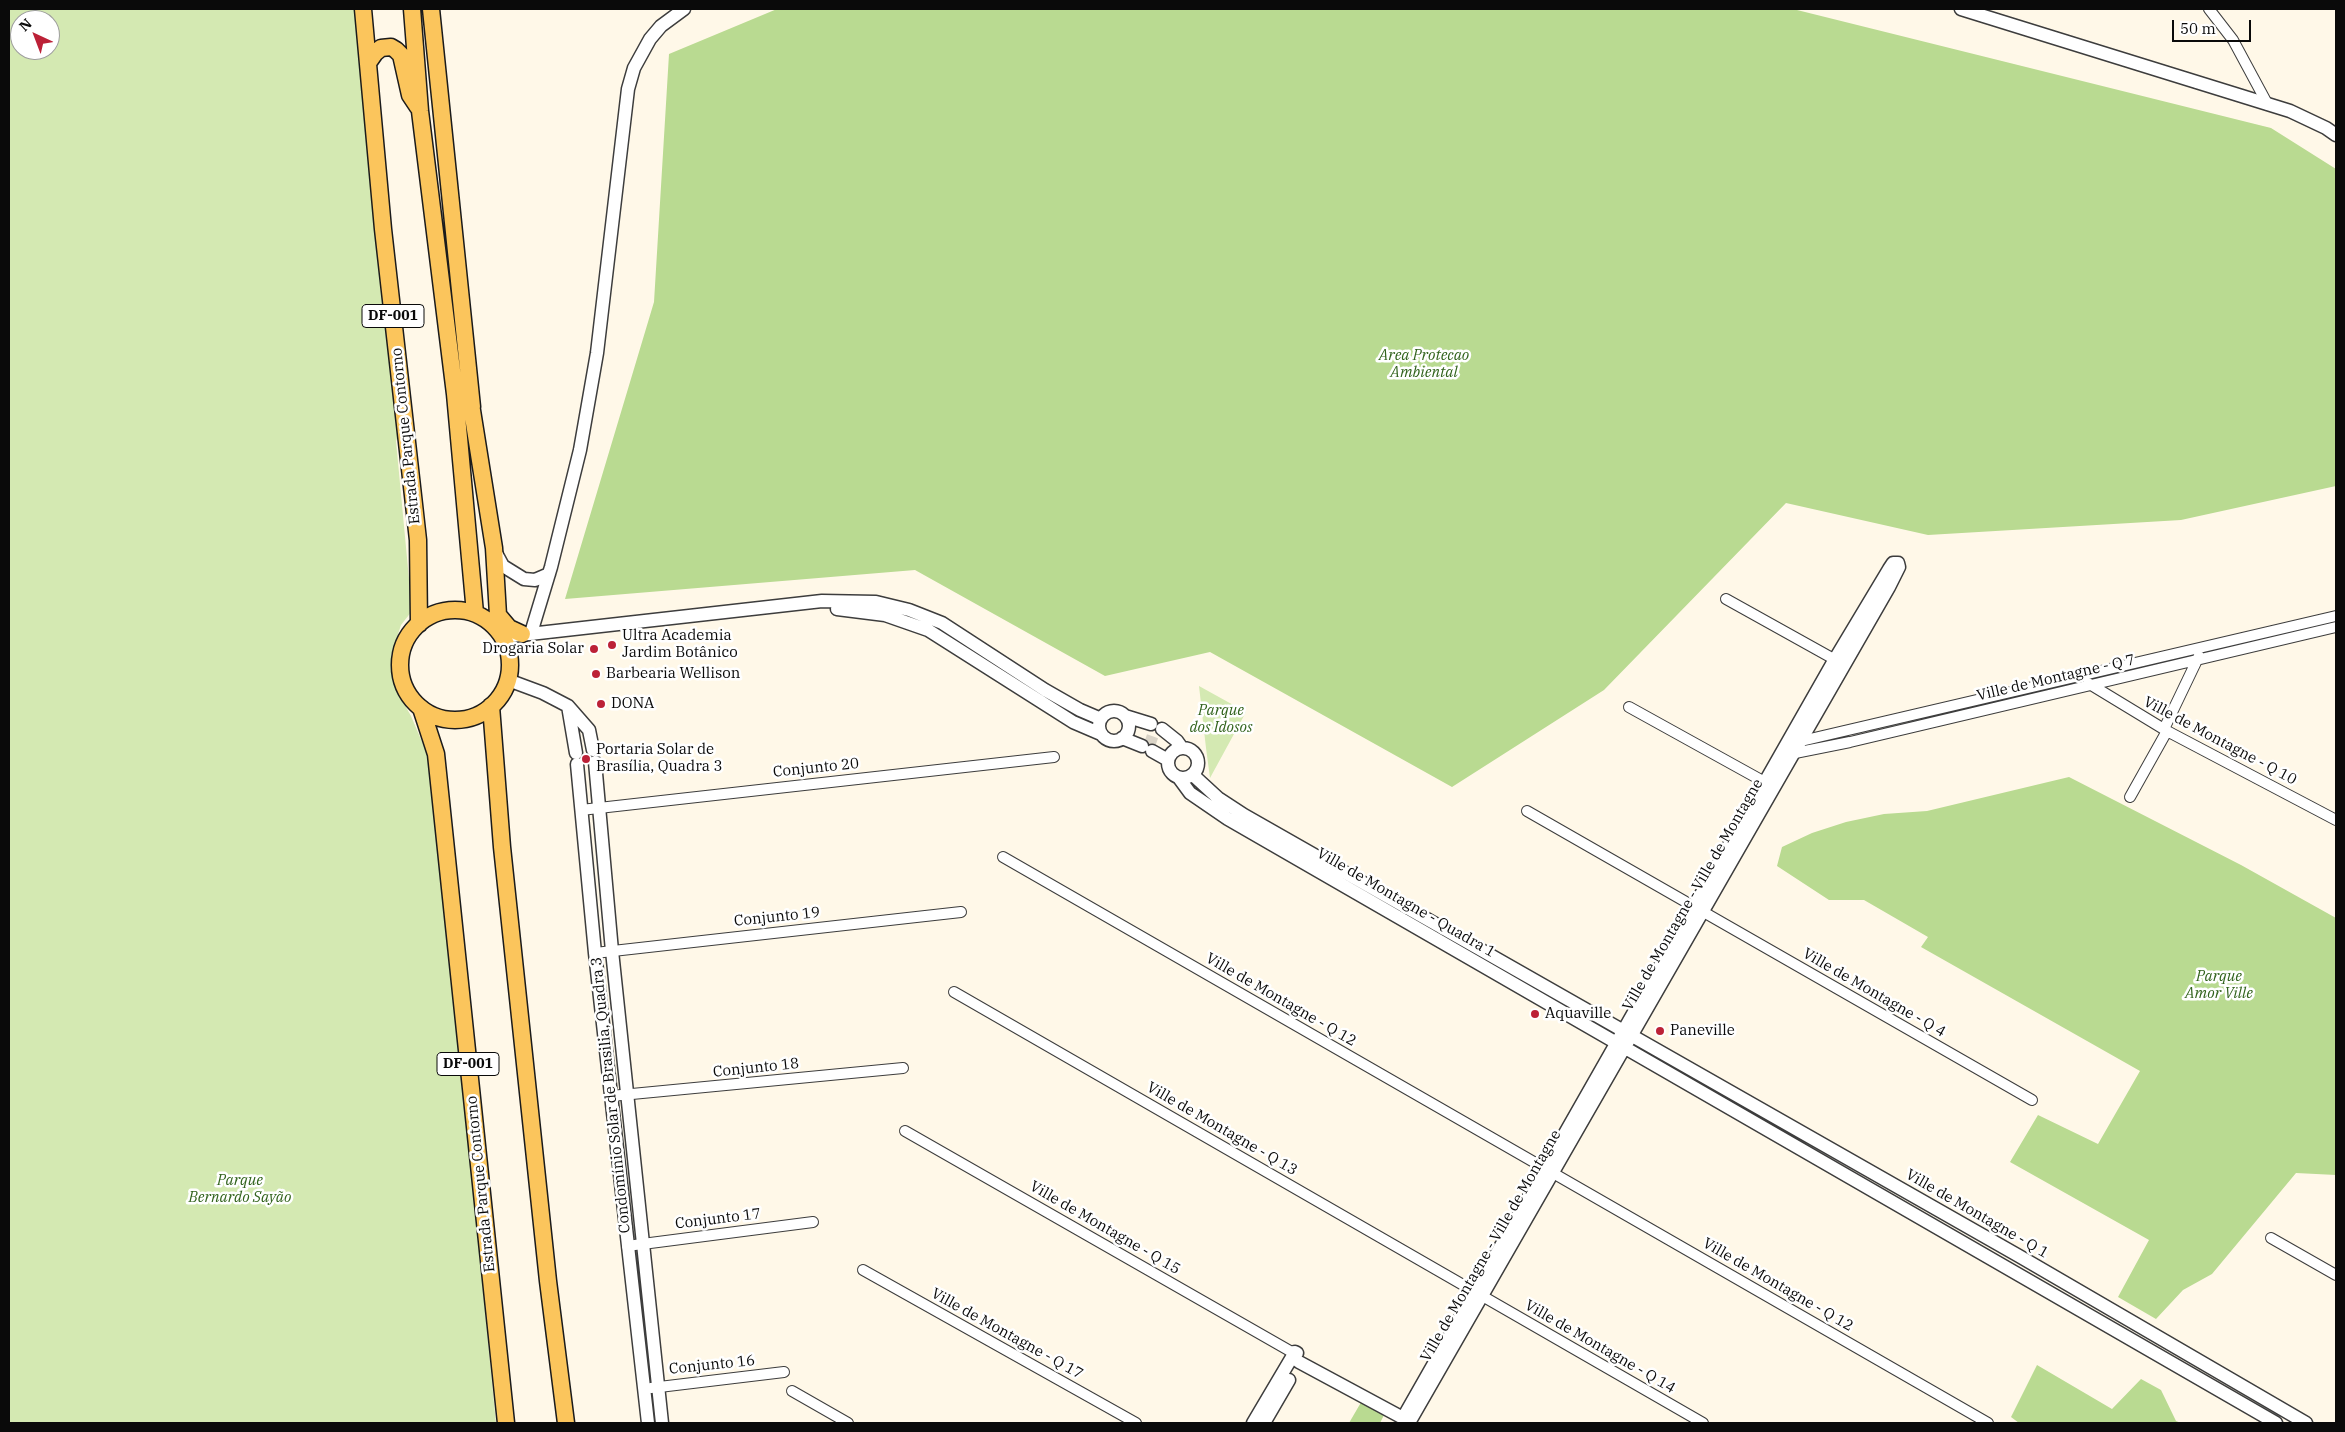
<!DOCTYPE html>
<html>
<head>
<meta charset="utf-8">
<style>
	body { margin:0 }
	#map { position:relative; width:2345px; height:1432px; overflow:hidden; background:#fff8e8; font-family:"IBM Plex Serif",serif }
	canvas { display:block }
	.frame { position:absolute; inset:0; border:10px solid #0a0a0a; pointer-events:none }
	.north { position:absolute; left:10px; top:10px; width:50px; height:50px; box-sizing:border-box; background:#fff; border:1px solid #9d9d9d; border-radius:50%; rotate:317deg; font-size:14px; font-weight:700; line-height:20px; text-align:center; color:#0a0a0a }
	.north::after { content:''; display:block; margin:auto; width:18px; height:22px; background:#bc2137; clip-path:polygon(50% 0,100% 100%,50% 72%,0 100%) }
	.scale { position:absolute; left:2172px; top:20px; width:79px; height:22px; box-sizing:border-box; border:2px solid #0a0a0a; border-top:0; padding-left:6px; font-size:15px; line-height:18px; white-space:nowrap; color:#0a0a0a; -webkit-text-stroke:4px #fff; paint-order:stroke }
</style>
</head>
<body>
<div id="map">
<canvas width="2345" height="1432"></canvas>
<div class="frame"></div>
<div class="north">N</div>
<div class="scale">50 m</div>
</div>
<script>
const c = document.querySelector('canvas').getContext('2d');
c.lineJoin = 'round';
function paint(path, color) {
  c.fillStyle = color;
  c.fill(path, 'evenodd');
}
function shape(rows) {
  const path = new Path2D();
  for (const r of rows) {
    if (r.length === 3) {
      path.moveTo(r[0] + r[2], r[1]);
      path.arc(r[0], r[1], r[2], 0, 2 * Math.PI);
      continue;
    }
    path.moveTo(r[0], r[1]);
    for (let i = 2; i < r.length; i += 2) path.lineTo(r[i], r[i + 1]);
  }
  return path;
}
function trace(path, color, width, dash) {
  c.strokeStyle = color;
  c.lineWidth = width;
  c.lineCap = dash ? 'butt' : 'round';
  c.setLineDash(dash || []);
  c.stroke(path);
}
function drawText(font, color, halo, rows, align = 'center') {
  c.font = font + ' "IBM Plex Serif",serif';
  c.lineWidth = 5;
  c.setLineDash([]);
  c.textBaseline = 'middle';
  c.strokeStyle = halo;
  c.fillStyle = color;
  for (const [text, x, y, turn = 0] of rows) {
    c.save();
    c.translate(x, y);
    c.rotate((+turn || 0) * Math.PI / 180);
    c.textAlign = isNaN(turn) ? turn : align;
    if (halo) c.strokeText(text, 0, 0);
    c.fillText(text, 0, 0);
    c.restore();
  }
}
const green = shape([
	[9,9,357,9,405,422,396,441,412,611,401,625,391,655,395,688,411,716,431,763,496,1423,9,1423],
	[20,20,50,20,50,50,20,50],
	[1199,686,1246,712,1210,778,1206,748]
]);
const forest = shape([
	[777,9,1793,9,2271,128,2336,169,2336,486,2181,520,1928,535,1786,503,1604,690,1452,787,1210,652,1105,676,915,570,565,599,654,302,669,54],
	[2069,777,2241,865,2336,918,2336,1175,2296,1173,2212,1274,2183,1290,2156,1319,2118,1297,2149,1240,2010,1162,2038,1115,2098,1144,2140,1071,1921,947,1928,937,1864,900,1829,900,1777,866,1782,847,1812,833,1846,822,1884,814,1927,811],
	[2037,1365,2112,1409,2141,1379,2161,1390,2176,1421,2181,1423,2019,1423,2011,1417],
	[1363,1399,1386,1411,1380,1423,1349,1423]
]);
const tertiaryTunnel = shape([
	[1145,740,1156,744]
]);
const minor = shape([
	[2209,9,2233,40,2268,105],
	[1726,599,1841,663],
	[2088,683,2167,731,2336,820],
	[1629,707,1770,785],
	[2164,729,2199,656],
	[1797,742,2336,616],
	[1790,754,1850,742,2336,627],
	[2130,797,2167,731],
	[581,810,1054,757],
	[1527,811,2032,1100],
	[1003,857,1988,1423],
	[595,953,961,912],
	[954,992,1703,1423],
	[611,1096,903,1068],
	[905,1131,1290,1351,1295,1352],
	[2271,1238,2336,1275],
	[627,1246,813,1222],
	[863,1270,1136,1423],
	[651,1388,784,1372],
	[792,1391,848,1423]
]);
const tertiary = shape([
	[1961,9,2290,111,2326,128,2336,135],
	[496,553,503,566,524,579,535,580,549,574],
	[837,609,885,615,928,630,1073,722,1101,734],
	[531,633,551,567,580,450,597,353,628,89,634,68,650,39,661,26,684,9],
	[503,637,822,601,876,602,909,610,942,623,1045,690,1080,710,1101,719],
	[508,680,543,693,568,706,589,730,593,750],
	[568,706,576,753],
	[1114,726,15],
	[1125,716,1151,724],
	[1162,729,1177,741,1182,748],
	[1122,738,1142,746],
	[1183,763,15],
	[1152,751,1168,760],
	[595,762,612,951,662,1423],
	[577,764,595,953,648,1423],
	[1193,775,1218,798,1244,815,2019,1256,2306,1423],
	[1179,778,1190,793,1228,819,2276,1423],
	[1293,1357,1299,1362,1403,1418,1410,1421,1889,587,1899,567,1898,563,1893,563,1889,569,1835,659,1403,1418],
	[1253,1423,1295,1352,1297,1353],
	[1264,1423,1289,1380]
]);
const primary = shape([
	[363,9,383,229,418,540,419,624],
	[412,9,420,111,455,394,475,613],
	[431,9,472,407],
	[368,63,375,53,381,48,391,47,396,50,401,55,410,95,418,107],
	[470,398,494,548,498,615,509,628,522,634],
	[455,665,55],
	[491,706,502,847,548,1281,566,1423],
	[421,708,436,754,506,1423]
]);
const markers = [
	[612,645,5,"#bc2137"],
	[594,649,5,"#bc2137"],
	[596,674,5,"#bc2137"],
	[601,704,5,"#bc2137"],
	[586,759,5,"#bc2137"],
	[1535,1014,5,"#bc2137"],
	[1660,1031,5,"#bc2137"]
];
const shields = [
	[393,316,62],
	[468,1064,62]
];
const shieldNames = [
	["DF-001",393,316],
	["DF-001",468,1064]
];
const parkNames = [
	["Area Protecao",1424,356],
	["Ambiental",1424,373],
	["Parque",1221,711],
	["dos Idosos",1221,728],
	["Parque",2219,977],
	["Amor Ville",2219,994],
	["Parque",240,1181],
	["Bernardo Sayão",240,1198]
];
const streetNames = [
	["Estrada Parque Contorno",406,436,-96],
	["Ville de Montagne - Q 7",2056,678,-13],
	["Ville de Montagne - Q 10",2220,741,28],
	["Conjunto 20",816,768,-6],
	["Ville de Montagne - Ville de Montagne",1693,895,-60],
	["Ville de Montagne - Quadra 1",1406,903,30],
	["Conjunto 19",777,917,-6],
	["Ville de Montagne - Q 4",1874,993,30],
	["Ville de Montagne - Q 12",1281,1000,30],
	["Conjunto 18",756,1068,-6],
	["Condomínio Solar de Brasilia, Quadra 3",611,1095,-96],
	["Ville de Montagne - Q 13",1222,1129,30],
	["Estrada Parque Contorno",481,1184,-96],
	["Ville de Montagne - Q 1",1977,1214,30],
	["Conjunto 17",718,1219,-7],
	["Ville de Montagne - Q 15",1105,1228,30],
	["Ville de Montagne - Ville de Montagne",1491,1246,-60],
	["Ville de Montagne - Q 12",1778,1285,30],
	["Ville de Montagne - Q 17",1007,1334,29],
	["Ville de Montagne - Q 14",1600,1347,30],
	["Conjunto 16",712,1365,-6]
];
const poiNames = [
	["Ultra Academia",622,636],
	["Jardim Botânico",622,653],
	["Drogaria Solar",584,649,"right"],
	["Barbearia Wellison",606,674],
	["DONA",611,704],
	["Portaria Solar de",596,750],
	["Brasília, Quadra 3",596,767],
	["Aquaville",1545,1014],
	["Paneville",1670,1031]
];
paint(green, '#d4e9b2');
paint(forest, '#b9da91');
trace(tertiaryTunnel, '#dad4c7', 12, [12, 6]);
trace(minor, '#3d3d3d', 12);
trace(tertiary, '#3d3d3d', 15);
trace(primary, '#1b1b1b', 19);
trace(minor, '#fff', 10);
trace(tertiary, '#fff', 12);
trace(primary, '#fbc55c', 16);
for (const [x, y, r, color] of markers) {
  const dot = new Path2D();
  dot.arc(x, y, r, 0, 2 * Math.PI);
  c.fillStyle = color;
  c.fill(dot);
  trace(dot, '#fff', 2);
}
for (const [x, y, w] of shields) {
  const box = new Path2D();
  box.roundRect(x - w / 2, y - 11.5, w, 23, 4);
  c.fillStyle = '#fff';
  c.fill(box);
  trace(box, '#0a0a0a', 1);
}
drawText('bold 14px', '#0a0a0a', null, shieldNames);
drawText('italic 15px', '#30621b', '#fff', parkNames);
drawText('15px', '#0a0a0a', '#fff', streetNames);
drawText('15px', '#0a0a0a', '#fff', poiNames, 'left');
</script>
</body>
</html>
